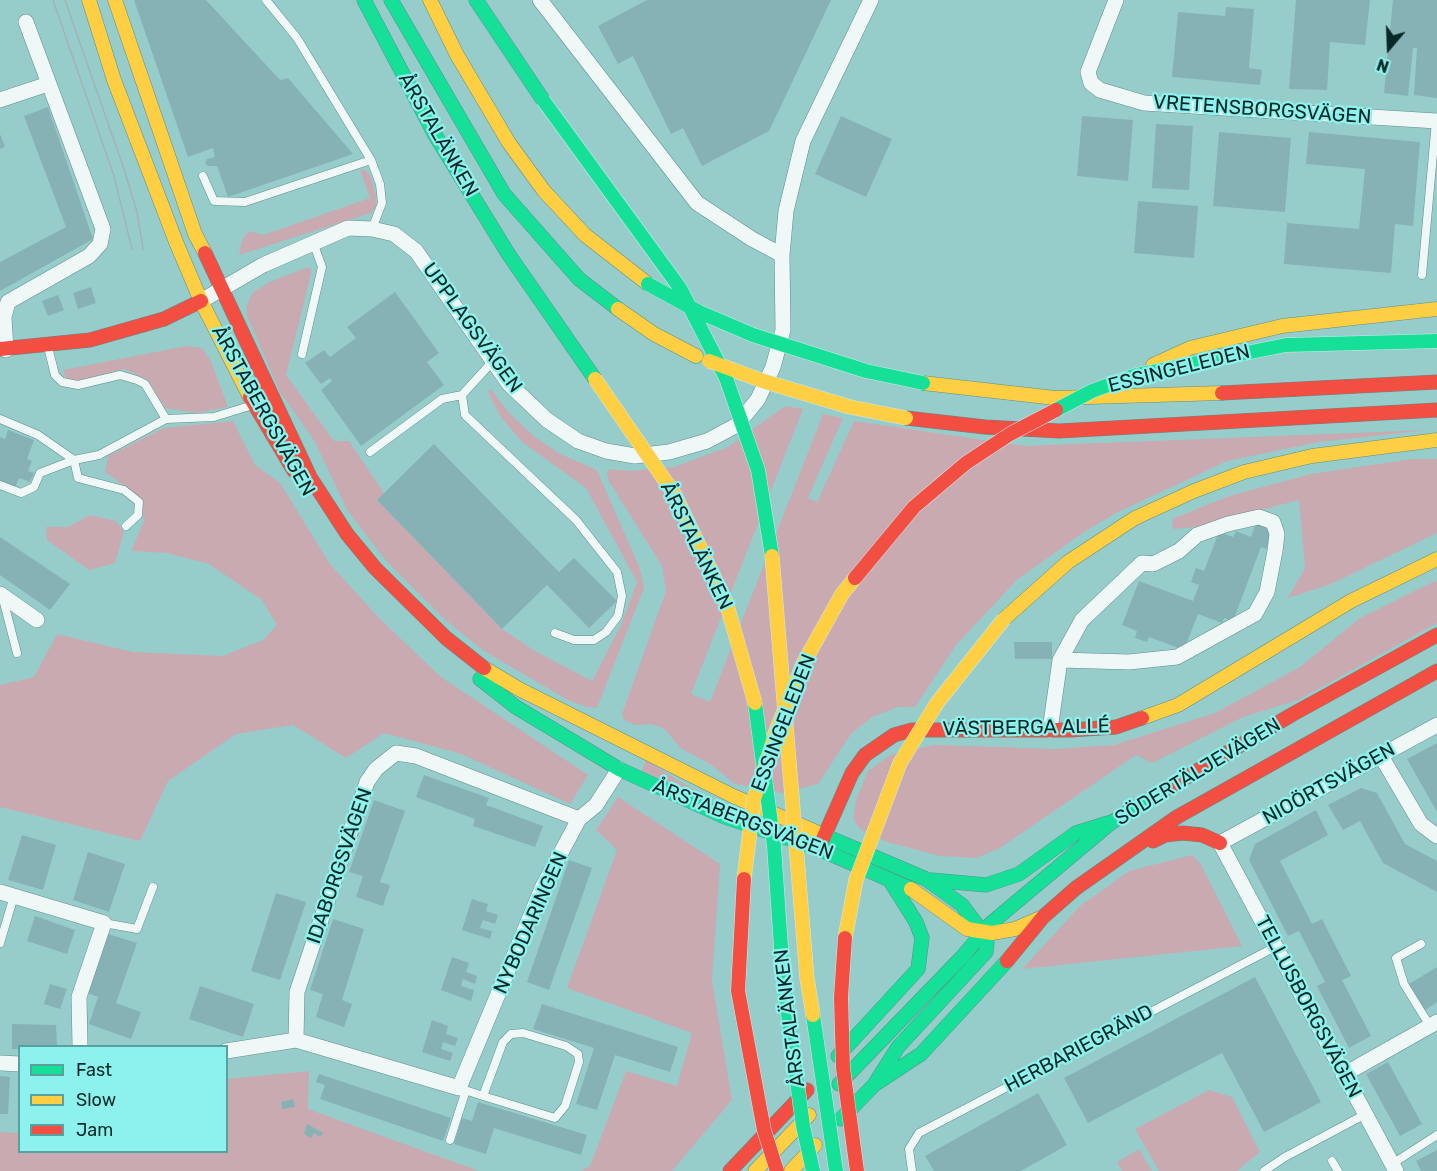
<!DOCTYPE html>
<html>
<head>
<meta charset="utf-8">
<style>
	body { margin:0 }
	#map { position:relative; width:1437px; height:1171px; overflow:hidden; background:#96cdcb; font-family:Rubik,sans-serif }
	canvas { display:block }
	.legend { position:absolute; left:18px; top:1045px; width:210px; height:108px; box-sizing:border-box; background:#8df2ed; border:2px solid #57a19e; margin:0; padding:8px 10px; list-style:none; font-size:18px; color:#062827 }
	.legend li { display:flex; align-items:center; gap:12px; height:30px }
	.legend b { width:30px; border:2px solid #57a19e }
	.north { position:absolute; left:1359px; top:18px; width:60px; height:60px; -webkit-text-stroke:4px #8df2ed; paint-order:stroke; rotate:199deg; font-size:16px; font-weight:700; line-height:24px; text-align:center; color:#062827 }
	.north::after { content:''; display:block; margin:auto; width:21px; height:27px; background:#062827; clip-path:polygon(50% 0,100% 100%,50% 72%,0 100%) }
</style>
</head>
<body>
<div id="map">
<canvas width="1437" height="1171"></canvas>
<ul class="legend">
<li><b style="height:8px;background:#16e098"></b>Fast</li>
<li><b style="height:8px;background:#ffcf43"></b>Slow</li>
<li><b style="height:8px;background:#f24e42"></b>Jam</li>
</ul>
<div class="north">N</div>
</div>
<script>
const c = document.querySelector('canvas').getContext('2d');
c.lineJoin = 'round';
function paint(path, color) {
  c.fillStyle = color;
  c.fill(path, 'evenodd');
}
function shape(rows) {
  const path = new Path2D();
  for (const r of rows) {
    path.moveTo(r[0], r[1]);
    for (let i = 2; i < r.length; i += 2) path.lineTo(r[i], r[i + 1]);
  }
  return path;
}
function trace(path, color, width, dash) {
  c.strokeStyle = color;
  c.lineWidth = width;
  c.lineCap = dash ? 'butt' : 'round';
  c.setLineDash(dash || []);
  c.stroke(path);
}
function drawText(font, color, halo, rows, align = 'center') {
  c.font = font + ' Rubik,sans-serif';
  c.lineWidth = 4.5;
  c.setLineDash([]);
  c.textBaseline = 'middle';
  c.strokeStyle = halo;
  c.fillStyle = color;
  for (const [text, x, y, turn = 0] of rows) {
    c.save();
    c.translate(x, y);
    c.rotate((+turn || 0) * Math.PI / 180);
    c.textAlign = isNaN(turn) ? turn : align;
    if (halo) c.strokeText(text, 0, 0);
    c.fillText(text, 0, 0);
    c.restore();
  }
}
const green = shape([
	[364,169,370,175,376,196,376,206,371,213,239,255,242,240,249,231,263,235,370,198,360,170],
	[308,267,311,269,311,274,286,375,334,441,349,441,384,493,377,500,502,629,535,651,592,681,622,623,637,582,586,488,522,442,500,416,488,392,491,389,508,412,535,437,560,454,597,470,640,569,644,588,597,708,586,707,566,699,484,651,443,618,387,562,347,510,315,442,280,392,247,316,246,308,252,293,270,282],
	[186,346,202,348,211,361,228,407,196,413,165,408,148,380,124,369,78,381,66,378,63,370],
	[785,406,803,409,691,694,710,702,823,414,843,418,808,498,817,502,854,421,1025,446,1428,430,1319,442,1227,461,1116,513,1084,532,1017,580,956,645,915,707,898,707,872,717,851,734,818,784,783,793,735,784,710,764,680,748,666,730,652,724,635,725,624,720,622,714,666,591,662,566,608,480,607,472,609,469,631,471,674,467,728,447],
	[233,421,255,465,280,483,330,564,379,618,441,677,588,775,570,804,461,754,384,733,346,758,293,725,236,734,168,781,140,841,0,807,0,685,34,677,57,634,133,652,223,656,263,640,277,625,262,600,209,564,167,553,131,551,144,521,141,498,105,472,108,456,164,428],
	[1412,459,1437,459,1437,533,1331,584,1288,598,1305,568,1299,500,1196,527,1173,529,1172,519,1229,496,1311,474],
	[90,515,116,521,124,532,115,563,89,570,47,540,46,527,68,527],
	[1437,580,1437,623,1298,700,1243,717,1152,763,1136,755,1000,848,976,858,940,856,887,842,860,829,853,819,856,800,868,771,890,755,935,745,1056,749,1114,745,1215,713,1300,667,1360,618],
	[646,760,679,781,711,799,642,771],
	[618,797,720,864,712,980,732,1100,672,1171,580,1171,590,1166,626,1071,677,1086,692,1033,567,988,617,850,596,830],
	[1192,855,1200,863,1242,946,1022,969,1080,906,1129,871],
	[309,1071,308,1109,479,1171,0,1171,0,1132,19,1133,20,1152,226,1152,227,1079],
	[1209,1090,1232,1097,1260,1152,1237,1171,1159,1171,1135,1129],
	[1139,1149,1152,1171,1122,1171,1117,1162]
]);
const building = shape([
	[134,0,206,0,280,80,288,78,353,154,228,197,217,166,208,166,205,163,207,159,215,157,213,148,188,157],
	[647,0,831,0,769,131,702,166,683,128,671,134,633,56,618,64,598,26],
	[1296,0,1370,0,1365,45,1330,42,1327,90,1289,89],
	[1393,0,1437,0,1437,98,1414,95,1417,48,1413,48,1408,96,1384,93],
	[1226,7,1254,9,1249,68,1262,70,1260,85,1172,77,1178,12,1225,16],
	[48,107,93,239,0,291,0,262,66,227,24,116],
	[841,116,892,139,866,197,815,174],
	[1082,116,1133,120,1128,181,1077,176],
	[1156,124,1193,126,1189,190,1152,188],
	[1219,132,1291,138,1285,212,1213,206],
	[1309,132,1420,142,1413,226,1395,224,1391,273,1284,264,1287,223,1359,229,1365,169,1306,164],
	[0,134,5,147,0,149],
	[1138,201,1198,206,1194,258,1134,253],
	[91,287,96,303,78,309,73,293],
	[395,292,439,353,427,362,444,385,361,446,321,390,332,381,330,378,321,384,305,363,324,350,330,357,356,338,347,327],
	[58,295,64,310,48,316,42,301],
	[8,430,34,440,27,459,32,461,28,471,34,473,30,482,19,478,15,488,0,483,0,437,5,439],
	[434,444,559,572,574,558,617,601,589,628,547,585,502,629,377,500],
	[1256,523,1273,530,1266,549,1261,547,1233,621,1224,618,1222,623,1198,614,1184,650,1149,637,1147,642,1135,638,1137,631,1122,625,1139,581,1193,601,1199,585,1191,582,1196,568,1204,571,1219,532,1233,537,1236,531,1251,537],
	[0,537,70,584,50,610,0,575],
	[1014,642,1052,642,1052,659,1015,659],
	[1437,743,1437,812,1407,759],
	[424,775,489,798,486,805,543,826,535,847,473,826,475,819,416,797],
	[1361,788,1377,793,1405,844,1437,861,1437,892,1383,863,1360,821,1343,830,1328,805],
	[374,800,405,811,380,882,390,885,383,906,356,897,363,876,349,872],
	[1316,810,1328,835,1280,861,1312,924,1322,919,1351,976,1342,980,1371,1036,1349,1048,1317,986,1325,982,1299,931,1288,936,1249,860,1255,844],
	[22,835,56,845,43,890,8,880],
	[88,852,125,864,109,912,73,900],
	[569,860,592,868,549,990,527,982],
	[276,893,306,902,280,980,251,971],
	[472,899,488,904,486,911,498,915,495,924,483,920,480,928,492,931,490,939,462,930],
	[35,916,75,930,67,954,27,941],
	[333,919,364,929,342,1000,352,1004,344,1027,316,1017,323,994,310,990],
	[105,933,137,943,116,1003,141,1012,131,1039,89,1024,98,997,85,992],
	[452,957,469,963,466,972,477,976,475,984,463,979,461,986,474,990,471,1001,441,990],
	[1437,967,1437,1002,1425,1010,1409,984],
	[1255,977,1321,1102,1264,1132,1222,1053,1088,1123,1064,1078],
	[50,984,67,989,60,1009,44,1004],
	[200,986,254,1004,243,1037,189,1019],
	[542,1004,678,1047,670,1072,615,1055,597,1110,576,1104,594,1048,533,1029],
	[432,1020,448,1026,446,1034,458,1038,455,1046,443,1042,441,1049,453,1053,450,1061,422,1052],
	[12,1024,56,1025,57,1046,20,1046,20,1049,12,1049],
	[1388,1062,1422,1124,1400,1136,1366,1074],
	[319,1074,451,1118,443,1141,320,1099,325,1085,316,1082],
	[0,1076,10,1077,8,1114,0,1114],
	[1038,1093,1067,1145,1021,1171,934,1171,925,1156],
	[293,1099,295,1107,282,1109,281,1102],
	[478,1102,587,1135,581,1155,494,1128,486,1154,454,1144,462,1118,472,1121],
	[307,1124,323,1133,320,1137,314,1133,311,1138,304,1134],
	[1437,1150,1437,1171,1421,1171,1416,1161]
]);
const lane = shape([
	[266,0,297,38,371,160,380,184,382,203,372,229],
	[203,176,214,201,245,202,371,160],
	[1422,275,1436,121],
	[48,347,55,375,62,382,78,385,120,375,137,380,145,384,166,419,99,455,74,460,78,478,124,490,139,502,138,515,126,526],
	[302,354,322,267,313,242],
	[493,361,462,395,465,415,576,520,617,572,622,596,618,616,606,632,594,640,574,640,555,633],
	[0,419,38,435,74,460],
	[166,419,214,417,253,405],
	[370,452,442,399,462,395],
	[0,485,21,493,34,487,40,473,74,460],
	[3,599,17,653],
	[104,923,137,929,153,887],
	[0,943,14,896],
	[1421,944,1396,958,1404,984,1430,1026],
	[459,1088,483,1096,503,1042,511,1034,523,1033,566,1046,578,1054,579,1062,565,1106,555,1118,483,1096],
	[450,1140,466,1090],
	[1332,1161,1338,1171],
	[1392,1164,1437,1135],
	[912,1171,909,1149,919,1133,1277,946],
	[1264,1171,1285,1157,1364,1115]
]);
const street = shape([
	[540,0,697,203,752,239,782,255],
	[1116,0,1088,72,1091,83,1100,90,1144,103,1437,121],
	[0,100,48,84],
	[201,301,263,265,348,228,372,229,394,234,416,251,509,384,547,420,578,441,606,451,635,456,669,452,707,441,737,425,758,399,773,367,783,330,782,255,786,211,803,141,871,0],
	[6,350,4,317,8,302,89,256,100,244,103,229,26,22],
	[0,594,37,620],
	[1050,730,1060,660,1082,620,1142,563,1153,564,1179,551,1197,535,1228,524,1259,517,1273,522,1277,534,1275,551,1267,592,1255,614,1177,657,1129,662,1060,660],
	[1381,756,1421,824,1437,836],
	[0,892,104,923,79,997,80,1046],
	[296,1040,297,992,367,782,376,769,396,753,416,756,579,819],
	[226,1051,296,1040,459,1088,543,886,579,819,596,805,619,769],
	[0,1063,20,1064],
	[1343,1075,1437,1022],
	[1396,1171,1220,843,1437,725]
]);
const fast = shape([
	[364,0,435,135,509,255,595,379],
	[391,0,504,194,579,279,618,309],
	[476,0,543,100],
	[480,679,516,707,619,769,725,817,819,849,911,889],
	[816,832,926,879,962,905,983,933,987,943,986,952,898,1047,874,1085],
	[932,880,986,885,1019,874,1076,833,1108,823],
	[838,1056,918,969,922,938,916,922,889,879],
	[839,1084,962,957,990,924,1112,822,1163,791],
	[841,1119,874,1085,921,1054,1007,961]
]);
const slow = shape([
	[89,0,114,80,176,242,201,301,250,397],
	[115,0,195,234,205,253],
	[430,0,457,55,509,143,544,191,585,235,648,284],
	[618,309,654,334,696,356],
	[1153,365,1190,348,1282,326,1437,309],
	[923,383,1055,398,1222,393],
	[1004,619,1068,562,1135,518,1194,491,1244,472,1312,456,1437,440],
	[484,668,519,689,733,796,816,832],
	[1142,718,1178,705,1351,601,1437,559],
	[911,889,967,929,992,933,1015,929,1043,917],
	[755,1171,809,1115],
	[791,1171,815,1145]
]);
const jam = shape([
	[205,253,310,477,347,534,375,568,446,638,484,668],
	[0,349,90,340,164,319,201,301],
	[1222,393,1437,382],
	[250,397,294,471],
	[906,418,985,427,1059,431,1437,410],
	[1163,791,1293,714,1437,635],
	[1153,841,1165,835,1183,833,1202,835,1220,843],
	[819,848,852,773,865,755,894,735,912,730,1070,730,1116,727,1142,718],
	[1007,961,1043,917,1076,888,1177,817,1437,671],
	[730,1171,807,1090]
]);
const tram = shape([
	[53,0,114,176,132,249],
	[65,0,124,169,137,212,143,249]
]);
const fastBridge = shape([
	[543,100,680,288,726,378,758,470,772,556],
	[648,284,699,312,753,335,866,371,923,383],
	[1056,410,1092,391,1136,375,1286,345,1437,341],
	[755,703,774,846,783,976,803,1126,813,1171],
	[813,1015,836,1171]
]);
const slowBridge = shape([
	[709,361,763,381,850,407,906,418],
	[595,379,675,495,726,602,755,703],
	[772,556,807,978,813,1015],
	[744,879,754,799,776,731,803,664,842,594,855,578],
	[845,938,856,880,900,763,937,703,1004,619]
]);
const jamBridge = shape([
	[855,578,914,507,966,463,1010,434,1056,410],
	[744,879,738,991,764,1130,777,1171],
	[845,938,841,997,843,1068,857,1171]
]);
const streetNames = [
	["VRETENSBORGSVÄGEN",1262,110,4],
	["ÅRSTALÄNKEN",438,135,60],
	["UPPLAGSVÄGEN",472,328,54],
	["ESSINGELEDEN",1179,369,-14],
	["ÅRSTABERGSVÄGEN",263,411,61],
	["ÅRSTALÄNKEN",696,546,64],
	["ESSINGELEDEN",784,723,-69],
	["VÄSTBERGA ALLÉ",1026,728,-1],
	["SÖDERTÄLJEVÄGEN",1198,772,-31],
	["NIOÖRTSVÄGEN",1329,784,-29],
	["ÅRSTABERGSVÄGEN",743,820,21],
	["IDABORGSVÄGEN",340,866,-71],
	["NYBODARINGEN",531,923,-66],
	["TELLUSBORGSVÄGEN",1308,1007,62],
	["ÅRSTALÄNKEN",790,1018,-97],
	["HERBARIEGRÄND",1079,1049,-28]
];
paint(green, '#c9aab1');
paint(building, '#87b2b5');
trace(lane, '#5c8e8c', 9);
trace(street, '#5c8e8c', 16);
trace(fast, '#5c8e8c', 15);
trace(slow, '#5c8e8c', 15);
trace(jam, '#5c8e8c', 15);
trace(lane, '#eff8f7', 8);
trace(street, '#eff8f7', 15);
trace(fast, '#16e098', 14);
trace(slow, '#ffcf43', 14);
trace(jam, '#f24e42', 14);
trace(tram, '#a4b2b2', 1.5);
trace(fastBridge, '#d0e8e8', 15, []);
trace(slowBridge, '#d0e8e8', 15, []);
trace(jamBridge, '#d0e8e8', 15, []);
trace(fastBridge, '#16e098', 14);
trace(slowBridge, '#ffcf43', 14);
trace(jamBridge, '#f24e42', 14);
drawText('20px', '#062827', '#8df2ed', streetNames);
</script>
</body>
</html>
